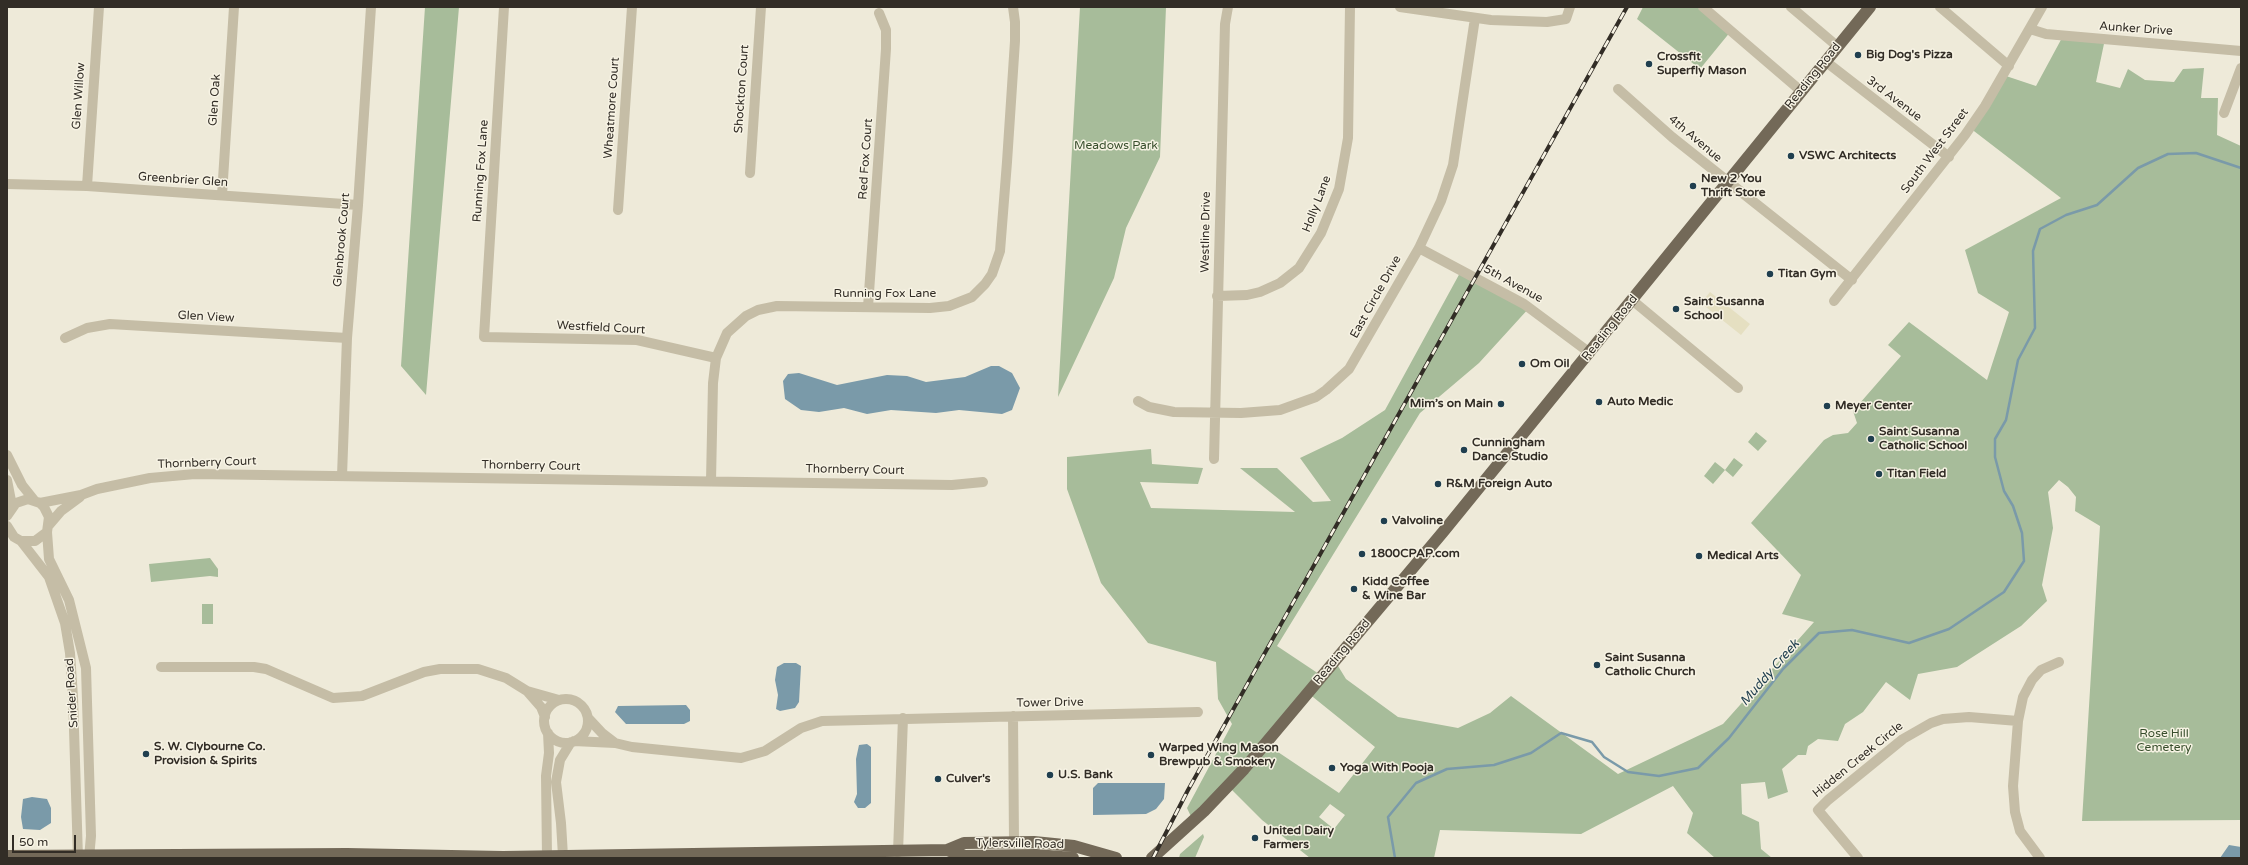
<!DOCTYPE html>
<html>
<head>
<meta charset="utf-8">
<style>
	body { margin:0 }
	#map { position:relative; width:2248px; height:865px; overflow:hidden; background:#eeead9; font-family:"Varela Round",sans-serif }
	canvas { display:block }
	.frame { position:absolute; inset:0; border:8px solid #322d26; pointer-events:none }
	.scale { position:absolute; left:12px; top:835px; width:64px; height:18px; box-sizing:border-box; border:2px solid #322d26; border-top:0; padding-left:5px; font-size:12px; line-height:14px; white-space:nowrap; color:#322d26; -webkit-text-stroke:3px #f7f3e4; paint-order:stroke }
</style>
</head>
<body>
<div id="map">
<canvas width="2248" height="865"></canvas>
<div class="frame"></div>
<div class="scale">50 m</div>
</div>
<script>
const c = document.querySelector('canvas').getContext('2d');
c.lineJoin = 'round';
function paint(path, color) {
  c.fillStyle = color;
  c.fill(path, 'evenodd');
}
function shape(rows) {
  const path = new Path2D();
  for (const r of rows) {
    if (r.length === 3) {
      path.moveTo(r[0] + r[2], r[1]);
      path.arc(r[0], r[1], r[2], 0, 2 * Math.PI);
      continue;
    }
    path.moveTo(r[0], r[1]);
    for (let i = 2; i < r.length; i += 2) path.lineTo(r[i], r[i + 1]);
  }
  return path;
}
function trace(path, color, width, dash) {
  c.strokeStyle = color;
  c.lineWidth = width;
  c.lineCap = dash ? 'butt' : 'round';
  c.setLineDash(dash || []);
  c.stroke(path);
}
function drawText(font, color, halo, rows, align = 'center') {
  c.font = font + ' "Varela Round",sans-serif';
  c.lineWidth = 3;
  c.setLineDash([]);
  c.textBaseline = 'middle';
  c.strokeStyle = halo;
  c.fillStyle = color;
  for (const [text, x, y, turn = 0] of rows) {
    c.save();
    c.translate(x, y);
    c.rotate((+turn || 0) * Math.PI / 180);
    c.textAlign = isNaN(turn) ? turn : align;
    if (halo) c.strokeText(text, 0, 0);
    c.fillText(text, 0, 0);
    c.restore();
  }
}
const green = shape([
	[425,7,459,7,426,395,401,366],
	[1080,7,1166,7,1160,157,1126,228,1114,278,1058,397],
	[1643,7,1703,7,1731,31,1700,69,1637,19],
	[2063,36,2105,39,2096,82,2120,88,2128,69,2145,80,2174,82,2183,69,2204,68,2201,98,2218,98,2217,135,2241,146,2241,820,2082,821,2100,526,2075,511,2076,497,2068,487,2059,480,2048,492,2053,528,2042,585,2047,601,2021,626,1957,667,1918,674,1910,700,1886,682,1863,712,1845,724,1838,741,1818,739,1808,746,1806,755,1798,755,1782,769,1788,792,1768,799,1765,782,1741,784,1742,814,1759,822,1761,849,1772,858,1715,858,1687,833,1693,813,1673,786,1581,834,1440,830,1434,858,1310,858,1262,820,1228,786,1193,821,1187,808,1232,724,1218,699,1216,662,1148,643,1101,583,1067,489,1067,457,1151,449,1152,464,1203,468,1198,484,1140,482,1151,508,1295,512,1240,468,1277,468,1313,502,1331,501,1300,458,1342,438,1385,410,1461,271,1530,307,1479,363,1420,413,1277,646,1322,676,1335,661,1346,679,1398,717,1458,728,1490,713,1511,696,1618,774,1723,724,1814,622,1782,614,1801,575,1751,523,1824,440,1833,435,1848,433,1857,423,1853,411,1901,356,1888,345,1909,322,1987,380,2009,312,1978,293,1965,250,2061,198,1970,128,2003,75,2036,86],
	[1308,693,1375,747,1339,793,1266,744],
	[1330,804,1345,815,1334,829,1319,817],
	[1756,432,1767,441,1758,451,1748,442],
	[1734,458,1743,465,1733,477,1725,470,1713,484,1704,476,1715,462,1725,470],
	[210,558,218,569,218,577,210,576,151,582,149,564],
	[202,604,213,604,213,624,202,624],
	[1203,834,1204,837,1195,858,1179,858,1180,854]
]);
const plaza = shape([
	[1710,292,1750,324,1741,335,1701,303]
]);
const water = shape([
	[991,366,999,366,1012,373,1020,388,1012,410,1002,414,959,410,936,413,891,410,867,414,844,408,819,412,801,410,785,399,783,381,788,374,799,373,837,385,887,375,907,376,926,382,965,377],
	[784,663,796,663,801,666,799,702,795,708,780,711,776,709,778,695,775,680,777,667],
	[686,705,690,710,690,721,684,724,626,724,615,712,618,706],
	[867,744,871,747,871,803,865,808,858,808,854,802,857,794,856,759,859,745],
	[1098,783,1165,783,1164,799,1156,809,1146,814,1093,815,1093,788],
	[32,797,47,799,51,808,51,823,40,830,23,829,21,817,23,799],
	[2229,845,2241,847,2241,858,2220,858]
]);
const stream = shape([
	[1395,858,1388,817,1416,783,1447,769,1494,765,1531,753,1561,733,1592,742,1604,757,1628,772,1659,776,1698,768,1729,738,1783,669,1819,633,1852,630,1909,643,1949,629,2004,592,2024,561,2022,533,2013,506,2004,491,1995,457,1995,439,2006,420,2018,360,2035,328,2033,251,2040,229,2066,215,2097,205,2138,168,2168,154,2196,153,2241,168]
]);
const minor = shape([
	[504,7,484,337,637,340,716,358],
	[1400,7,1491,20,1547,22,1566,19,1570,7],
	[1703,7,1801,91],
	[1791,7,1837,46],
	[1940,7,2009,66],
	[2030,29,2046,34,2241,51],
	[1825,61,1949,157],
	[1618,89,1672,137,1852,280],
	[2224,113,2241,68],
	[750,173,761,7],
	[7,184,87,186,358,205],
	[87,186,99,7],
	[222,195,234,7],
	[618,210,632,7],
	[1419,248,1524,304,1590,353],
	[1217,296,1247,295,1260,292,1280,283,1299,268,1321,233,1339,189,1348,138,1350,7],
	[1632,300,1738,388],
	[1834,301,1965,135,1985,106,2042,7],
	[868,307,886,49,886,30,879,13],
	[65,338,87,328,110,324,347,338],
	[1138,401,1149,407,1174,412,1241,413,1280,410,1316,397,1326,390,1349,369,1419,248,1441,201,1453,165,1475,18],
	[7,455,22,485,34,500],
	[1214,459,1225,24,1228,7],
	[342,476,347,338,358,205,371,7],
	[7,480,12,506],
	[711,481,713,383,716,358,727,333,746,316,758,310,777,306,930,308,949,306,972,297,985,284,992,274,1000,251,1007,162,1015,41,1015,22,1013,7],
	[40,503,81,495,97,489,150,478,195,474,952,485,983,482],
	[7,516,16,503,28,499,40,503,44,507,49,517,47,532,35,541,21,541,14,537,7,526],
	[49,525,61,511,80,497],
	[47,532,49,559,69,600,86,668,91,836,89,858],
	[21,541,49,577,65,623,70,653,73,697,78,858],
	[161,667,254,667,266,669,333,698,362,696,424,672,440,669,478,669,506,678,527,691,541,707,545,717],
	[527,691,559,700],
	[566,721,22],
	[1013,716,1014,842],
	[588,718,602,733,615,743],
	[574,741,615,743,632,747,741,758,765,751,801,728,822,721,1198,712],
	[898,852,903,718],
	[563,856,561,823,556,782,560,760,571,742],
	[547,857,546,776,549,753,548,733],
	[1858,858,1818,810,1828,800,1903,739,1931,723,1943,719,1969,717,2018,721],
	[2040,858,2020,831,2015,812,2013,786,2018,721,2023,697,2032,680,2041,670,2059,662]
]);
const major = shape([
	[947,850,964,843,1034,842,1074,846,1116,858],
	[7,856,347,854,503,857,947,850,965,856,1036,855,1073,858],
	[1152,858,1204,811,1244,769,1443,532,1870,7]
]);
const rail = shape([
	[1153,858,1188,790,1627,7]
]);
const markers = [
	[1858,55,4,"#203f4f"],
	[1649,64,4,"#203f4f"],
	[1791,156,4,"#203f4f"],
	[1693,186,4,"#203f4f"],
	[1770,274,4,"#203f4f"],
	[1676,309,4,"#203f4f"],
	[1522,364,4,"#203f4f"],
	[1599,402,4,"#203f4f"],
	[1501,404,4,"#203f4f"],
	[1827,406,4,"#203f4f"],
	[1871,439,4,"#203f4f"],
	[1464,450,4,"#203f4f"],
	[1879,474,4,"#203f4f"],
	[1438,484,4,"#203f4f"],
	[1384,521,4,"#203f4f"],
	[1362,554,4,"#203f4f"],
	[1699,556,4,"#203f4f"],
	[1354,589,4,"#203f4f"],
	[1597,665,4,"#203f4f"],
	[146,754,4,"#203f4f"],
	[1151,755,4,"#203f4f"],
	[1332,768,4,"#203f4f"],
	[1050,775,4,"#203f4f"],
	[938,779,4,"#203f4f"],
	[1255,838,4,"#203f4f"]
];
const streetNames = [
	["Aunker Drive",2136,29,4],
	["Reading Road",1813,76,-51],
	["Shockton Court",742,89,-86],
	["Glen Willow",79,96,-86],
	["3rd Avenue",1894,99,37],
	["Glen Oak",215,100,-86],
	["Wheatmore Court",612,108,-86],
	["4th Avenue",1695,139,40],
	["South West Street",1935,151,-53],
	["Red Fox Court",866,159,-86],
	["Running Fox Lane",481,171,-86],
	["Greenbrier Glen",183,180,4],
	["Holly Lane",1317,204,-69],
	["Westline Drive",1206,232,-89],
	["Glenbrook Court",342,240,-85],
	["5th Avenue",1513,284,29],
	["Running Fox Lane",885,294],
	["East Circle Drive",1376,297,-61],
	["Glen View",206,317,3],
	["Westfield Court",601,328,3],
	["Reading Road",1610,328,-51],
	["Thornberry Court",207,463,-2],
	["Thornberry Court",531,466,1],
	["Thornberry Court",855,470,1],
	["Reading Road",1342,652,-50],
	["Snider Road",72,693,-94],
	["Tower Drive",1050,703,-1],
	["Hidden Creek Circle",1858,760,-39],
	["Tylersville Road",1020,844,1]
];
const poiNames = [
	["Big Dog's Pizza",1866,55],
	["Crossfit",1657,57],
	["Superfly Mason",1657,71],
	["VSWC Architects",1799,156],
	["New 2 You",1701,179],
	["Thrift Store",1701,193],
	["Titan Gym",1778,274],
	["Saint Susanna",1684,302],
	["School",1684,316],
	["Om Oil",1530,364],
	["Auto Medic",1607,402],
	["Mim’s on Main",1493,404,"right"],
	["Meyer Center",1835,406],
	["Saint Susanna",1879,432],
	["Catholic School",1879,446],
	["Cunningham",1472,443],
	["Dance Studio",1472,457],
	["Titan Field",1887,474],
	["R&M Foreign Auto",1446,484],
	["Valvoline",1392,521],
	["1800CPAP.com",1370,554],
	["Medical Arts",1707,556],
	["Kidd Coffee",1362,582],
	["& Wine Bar",1362,596],
	["Saint Susanna",1605,658],
	["Catholic Church",1605,672],
	["S. W. Clybourne Co.",154,747],
	["Provision & Spirits",154,761],
	["Warped Wing Mason",1159,748],
	["Brewpub & Smokery",1159,762],
	["Yoga With Pooja",1340,768],
	["U.S. Bank",1058,775],
	["Culver's",946,779],
	["United Dairy",1263,831],
	["Farmers",1263,845]
];
const parkNames = [
	["Meadows Park",1116,146],
	["Rose Hill",2164,734],
	["Cemetery",2164,748]
];
const waterNames = [
	["Muddy Creek",1770,673,-49]
];
paint(green, '#a7bc9a');
paint(plaza, '#e5dfc1');
paint(water, '#7a9aa9');
trace(stream, '#7a9aa9', 2.5);
trace(minor, '#c5bda6', 10);
trace(major, '#736958', 12);
trace(rail, '#322d26', 4);
trace(rail, '#f7f3e4', 2.5, [8]);
for (const [x, y, r, color] of markers) {
  const dot = new Path2D();
  dot.arc(x, y, r, 0, 2 * Math.PI);
  c.fillStyle = color;
  c.fill(dot);
  trace(dot, '#f7f3e4', 1.5);
}
drawText('12px', '#322d26', '#f7f3e4', streetNames);
drawText('bold 12px', '#322d26', '#f7f3e4', poiNames, 'left');
drawText('12px', '#384e2c', '#f7f3e4', parkNames);
drawText('italic 13px', '#203f4f', '#f7f3e4', waterNames);
</script>
</body>
</html>
